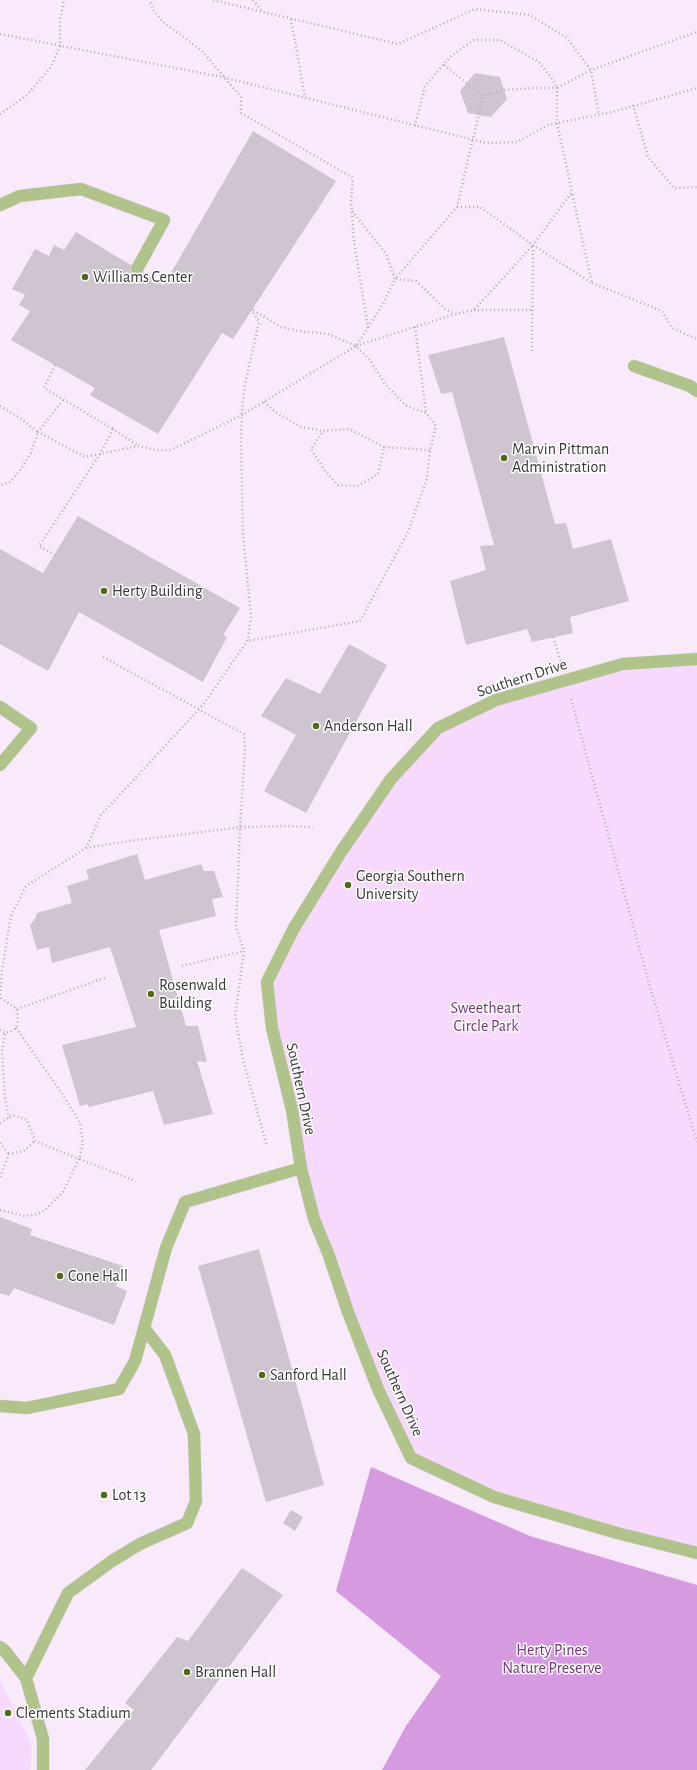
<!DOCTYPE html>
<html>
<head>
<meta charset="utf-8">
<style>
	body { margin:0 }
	canvas { display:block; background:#fef8ff }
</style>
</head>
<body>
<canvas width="697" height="1770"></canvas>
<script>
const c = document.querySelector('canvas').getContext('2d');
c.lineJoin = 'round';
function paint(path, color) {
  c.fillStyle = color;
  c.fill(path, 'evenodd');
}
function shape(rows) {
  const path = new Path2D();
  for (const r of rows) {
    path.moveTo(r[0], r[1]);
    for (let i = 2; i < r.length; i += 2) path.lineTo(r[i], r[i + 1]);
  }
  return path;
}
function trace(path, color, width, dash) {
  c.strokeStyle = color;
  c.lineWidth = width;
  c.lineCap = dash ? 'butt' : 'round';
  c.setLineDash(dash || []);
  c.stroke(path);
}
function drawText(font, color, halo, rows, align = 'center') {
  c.font = font + ' "Alegreya Sans",sans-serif';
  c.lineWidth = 3;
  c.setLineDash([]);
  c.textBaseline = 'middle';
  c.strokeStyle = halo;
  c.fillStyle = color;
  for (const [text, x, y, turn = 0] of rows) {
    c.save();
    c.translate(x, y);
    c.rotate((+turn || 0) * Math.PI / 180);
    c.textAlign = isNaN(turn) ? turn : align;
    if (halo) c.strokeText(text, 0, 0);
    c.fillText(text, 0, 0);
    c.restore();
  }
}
const built = shape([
	[0,0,697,0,697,1770,0,1770]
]);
const green = shape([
	[697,659,697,1553,494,1497,411,1458,314,1219,267,982,341,852,438,728,496,700,623,664],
	[0,1681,32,1745,30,1770,0,1770]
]);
const forest = shape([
	[371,1467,530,1536,697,1585,697,1770,382,1770,406,1726,441,1676,336,1591]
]);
const building = shape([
	[475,73,500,77,507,99,491,117,468,113,460,91],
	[253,131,336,181,233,339,222,333,158,434,90,395,95,388,11,340,30,311,19,305,25,295,12,289,35,249,49,256,54,245,64,250,76,232,164,285],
	[504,337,555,524,566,523,573,549,611,539,629,601,570,617,573,633,532,642,527,629,466,645,450,581,486,570,480,546,494,545,452,392,441,394,428,355],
	[78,516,240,608,223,635,227,637,203,682,79,612,48,671,0,644,0,549,43,573],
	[349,644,387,665,306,813,264,791,296,735,261,716,286,678,320,694],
	[137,854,145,880,201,864,204,871,214,871,223,897,212,899,216,916,159,930,186,1026,198,1026,207,1062,197,1061,213,1114,164,1125,153,1091,89,1107,87,1104,80,1106,62,1045,136,1027,110,947,52,963,49,947,37,950,30,925,35,919,37,913,72,903,67,886,89,879,86,870],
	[0,1217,32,1229,30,1235,123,1266,116,1286,127,1291,114,1325,14,1288,9,1296,0,1293],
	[259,1249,324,1485,266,1502,198,1266],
	[291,1510,303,1517,295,1531,283,1523],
	[242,1568,283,1595,151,1770,85,1770,134,1710,125,1703,177,1637,188,1641]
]);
const path = shape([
	[213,0,398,44,475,9,530,15,567,38,591,70,697,32],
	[253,0,262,11],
	[291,19,305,98],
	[0,34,222,77,486,143,517,142,548,125,612,112,697,88],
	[444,65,483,96,505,90,534,88,557,88,557,123,572,192,533,245],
	[633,105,648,157,674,188,697,187],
	[0,114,27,95,51,67,60,46,60,21,64,0],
	[415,126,425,86,451,56,474,40,500,40,539,62,553,80,557,88,591,70,599,115],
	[457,207,480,207,533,245,592,283,572,193],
	[352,211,386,254,395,279,457,207,483,96],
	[592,283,662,311,672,328,697,339],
	[474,310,532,310],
	[368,327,383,304,395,279,416,281,445,309,456,314,474,310,533,245,532,352],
	[415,327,426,413],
	[356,346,455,314],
	[55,365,44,388,113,429],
	[63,400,38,432,85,457,138,446,156,450,171,450,242,415,356,346,370,360,385,384,405,405,426,413,436,426,430,450,427,478,408,532,360,621,247,641],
	[264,402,274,411,301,427,323,431],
	[0,406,20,418,38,432,31,453,21,469,10,482,0,486],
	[384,447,349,429,323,431,311,449,325,471,338,485,358,486,378,474,384,447,430,450],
	[55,555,39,546,100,454,113,429,137,445],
	[553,637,561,662],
	[103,657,244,734,245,749,240,828,236,927,244,951],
	[571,699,650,987,697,1142],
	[86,848,129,841,242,827,286,826,313,827],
	[182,966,244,951,235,1016,243,1060,267,1146],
	[1,998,17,1009,18,1019,16,1028,12,1031,5,1033,2,1051,5,1098,9,1118],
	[0,999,2,971,11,916,26,886,86,848,101,815,203,705,248,640,251,616,243,534,241,443,242,409,245,384,259,322,251,309,281,327,299,331,328,334,356,346,368,328,354,241,351,201,353,178,241,113,241,97,202,51,162,21,154,11,149,0],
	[17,1009,105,978],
	[16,1028,63,1095,80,1123,83,1143,79,1159,136,1181],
	[0,1030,5,1033],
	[0,1123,13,1115,27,1120,35,1141,79,1159,63,1192,45,1210,37,1214,25,1216,0,1210],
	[0,1143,9,1154],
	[0,1177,9,1154,24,1151,35,1141]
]);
const service = shape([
	[0,205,20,196,81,189,164,220,137,269],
	[634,366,690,386,697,391],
	[0,707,31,728,0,765],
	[0,1406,27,1408,119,1389,135,1361,166,1248,185,1202,301,1168],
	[0,1647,5,1651,26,1678,43,1739,43,1770],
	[26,1678,68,1593,112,1561,140,1544,187,1523,196,1501,194,1434,165,1355,144,1328]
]);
const minor = shape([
	[697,659,623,664,496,700,438,728,391,779,341,852,294,928,267,982,272,1028,292,1110,301,1168,314,1219,328,1253,348,1312,378,1389,411,1458,494,1497,617,1533,697,1553]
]);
const markers = [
	[85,277,4,"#546918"],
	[504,458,4,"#546918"],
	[104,591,4,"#546918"],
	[316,726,4,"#546918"],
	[348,885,4,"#546918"],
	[151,994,4,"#546918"],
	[60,1276,4,"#546918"],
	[262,1375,4,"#546918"],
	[104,1495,4,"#546918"],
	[187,1672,4,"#546918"],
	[8,1713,4,"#546918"]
];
const poiNames = [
	["Williams Center",93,277],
	["Marvin Pittman",512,449],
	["Administration",512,467],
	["Herty Building",112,591],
	["Anderson Hall",324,726],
	["Georgia Southern",356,876],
	["University",356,894],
	["Rosenwald",159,985],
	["Building",159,1003],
	["Cone Hall",68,1276],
	["Sanford Hall",270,1375],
	["Lot 13",112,1495],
	["Brannen Hall",195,1672],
	["Clements Stadium",16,1713]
];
const streetNames = [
	["Southern Drive",522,678,-18],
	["Southern Drive",301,1089,78],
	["Southern Drive",400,1393,66]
];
const parkNames = [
	["Sweetheart",486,1008],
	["Circle Park",486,1026],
	["Herty Pines",552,1650],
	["Nature Preserve",552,1668]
];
paint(built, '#f8e9fb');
paint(green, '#f8d9fe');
paint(forest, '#d59adf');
paint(building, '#cec5d0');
trace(service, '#dbd5dc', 13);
trace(minor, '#dbd5dc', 13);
trace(path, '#b2adb2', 2.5, [1, 3]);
trace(service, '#afc38a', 12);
trace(minor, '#afc38a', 12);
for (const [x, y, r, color] of markers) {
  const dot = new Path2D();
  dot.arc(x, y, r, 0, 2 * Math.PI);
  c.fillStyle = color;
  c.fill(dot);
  trace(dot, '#fff', 1.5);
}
drawText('16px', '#3a363a', '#fff', poiNames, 'left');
drawText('16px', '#3a363a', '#fff', streetNames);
drawText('16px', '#783385', '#fff', parkNames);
</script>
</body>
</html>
